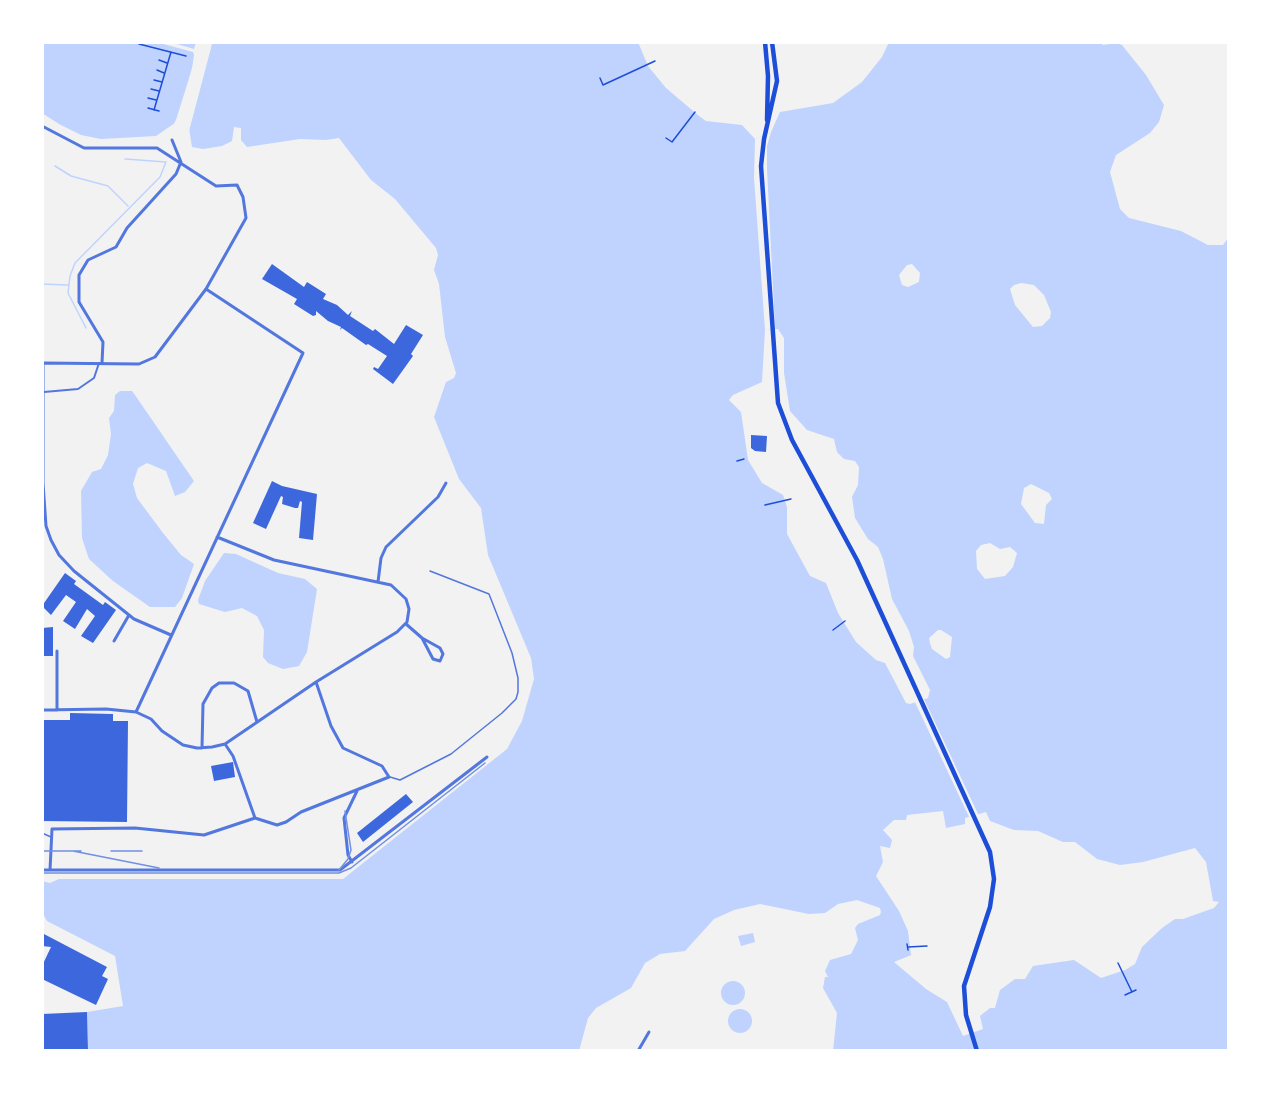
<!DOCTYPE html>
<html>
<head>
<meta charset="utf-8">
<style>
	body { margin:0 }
	#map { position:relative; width:1271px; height:1093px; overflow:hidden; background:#f2f2f2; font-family:"Titillium Web",sans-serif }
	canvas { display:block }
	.frame { position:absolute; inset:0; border:44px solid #fff; pointer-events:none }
</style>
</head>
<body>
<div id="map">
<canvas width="1271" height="1093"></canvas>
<div class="frame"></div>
</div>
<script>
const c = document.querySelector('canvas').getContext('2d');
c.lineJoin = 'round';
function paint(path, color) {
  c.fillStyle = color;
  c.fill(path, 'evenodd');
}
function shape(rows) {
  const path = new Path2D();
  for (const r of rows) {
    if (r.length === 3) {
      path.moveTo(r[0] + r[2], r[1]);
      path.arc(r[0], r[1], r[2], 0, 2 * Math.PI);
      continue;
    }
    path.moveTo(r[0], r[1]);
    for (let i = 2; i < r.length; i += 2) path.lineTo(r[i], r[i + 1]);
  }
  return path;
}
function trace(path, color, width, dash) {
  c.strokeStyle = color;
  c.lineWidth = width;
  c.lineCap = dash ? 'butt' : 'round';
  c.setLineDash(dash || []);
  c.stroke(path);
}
const water = shape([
	[42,42,196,42,192,69,175,123,156,136,101,139,81,135,59,124,42,113],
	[212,42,638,42,648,66,666,88,699,116,706,121,742,125,755,139,771,132,780,112,833,103,862,82,882,57,889,42,1100,42,1103,45,1117,43,1122,45,1146,75,1164,105,1159,122,1150,133,1116,155,1110,172,1120,209,1129,218,1181,231,1208,245,1223,245,1229,237,1229,1051,833,1051,837,1013,823,988,825,977,828,977,825,971,830,960,851,954,858,940,855,928,858,924,880,915,881,912,880,908,857,900,838,904,825,913,809,914,760,904,734,910,714,919,685,951,660,954,645,963,631,988,596,1008,588,1018,579,1051,88,1051,87,1012,123,1006,115,956,47,921,42,912,42,881,50,883,59,879,343,879,507,749,522,721,534,679,531,658,488,555,481,508,459,479,434,417,446,382,454,378,456,373,445,337,439,284,434,270,438,255,436,248,395,199,371,180,339,138,326,140,300,139,247,147,241,140,241,128,234,127,232,141,222,146,203,149,192,147,189,128],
	[912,264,920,273,919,282,908,287,902,285,899,275,907,265],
	[1021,283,1034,285,1044,295,1051,312,1050,318,1042,326,1033,327,1015,305,1010,289,1014,285],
	[778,329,784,338,784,373,790,411,807,430,834,439,837,452,844,459,855,461,859,467,858,485,852,497,855,518,868,539,878,547,883,559,892,599,909,631,914,647,913,656,930,690,928,698,910,704,906,703,885,663,876,660,856,642,838,613,826,583,810,576,787,534,787,507,783,495,762,483,748,460,741,412,729,400,733,395,762,382,765,330],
	[1031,484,1049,493,1052,499,1046,505,1044,524,1035,523,1021,504,1024,488],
	[990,543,1000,549,1010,547,1017,553,1013,567,1005,576,985,579,977,569,976,551,981,545],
	[938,630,941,630,952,637,950,657,946,659,932,649,930,643,929,638],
	[943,811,946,828,965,824,965,818,986,812,990,821,1014,830,1038,831,1063,842,1075,842,1097,859,1120,865,1143,862,1195,848,1206,862,1213,901,1219,902,1214,908,1183,919,1175,919,1162,928,1142,947,1135,964,1125,970,1101,978,1074,960,1033,966,1025,979,1015,979,1000,990,995,1008,990,1008,980,1016,983,1029,963,1036,947,1002,926,989,894,962,911,955,908,931,899,911,876,876,883,862,880,846,890,848,892,840,883,830,894,820,906,820,907,815],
	[120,391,132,391,135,395,194,481,185,492,175,496,166,471,147,463,138,468,133,484,137,498,163,533,181,555,194,564,182,598,175,607,150,607,113,581,89,559,82,538,81,491,92,472,101,469,108,455,111,434,109,418,114,411,115,395],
	[224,553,236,554,278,573,305,579,317,589,307,652,299,666,283,669,268,663,263,657,264,630,257,616,242,608,225,612,199,604,198,600,205,581],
	[753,933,755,942,741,946,738,936],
	[733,993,12],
	[740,1021,12]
]);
const pier = shape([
	[156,42,170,42,194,49,196,42,199,42,195,70,182,114,175,128,172,127,180,113,195,57,193,52],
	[209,42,212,42,211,48,188,135,185,133,187,122],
	[771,132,767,146,767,169,775,329,765,330,754,178,755,139],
	[923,697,979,816,970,819,914,700]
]);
const stream = shape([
	[55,166,71,176,108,186,128,206],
	[42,284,68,285],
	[86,328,68,293,70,276,75,263,160,177,166,162,125,159]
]);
const building = shape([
	[272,264,304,287,307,282,326,294,323,299,337,305,348,315,352,311,350,316,373,331,375,329,394,344,406,325,423,335,411,354,413,356,393,384,373,369,374,367,378,369,387,356,368,344,366,345,342,328,340,330,341,327,328,321,316,311,316,315,313,316,294,304,297,299,262,279],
	[751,435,767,436,766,452,755,451,751,448],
	[272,481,282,486,317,494,313,540,299,538,302,502,300,501,298,508,295,508,282,504,283,497,281,496,266,529,253,523],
	[65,573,76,581,74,584,103,605,105,602,116,610,93,643,81,636,95,616,87,609,75,629,63,621,76,602,66,595,51,615,42,606],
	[53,627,53,656,42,656,42,628],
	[70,713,113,714,113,721,128,721,127,822,42,821,42,720,70,720],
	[233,762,235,777,214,781,211,766],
	[406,794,413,802,363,842,357,833],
	[42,933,107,967,102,976,108,979,96,1005,42,979,42,966,51,947,42,946],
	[87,1012,88,1051,42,1051,42,1014]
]);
const path = shape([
	[139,44,186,56],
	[159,60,167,63],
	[157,70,164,73],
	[600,78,603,85,655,61],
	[154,80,162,82],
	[151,89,159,91],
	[148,98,156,100],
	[148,108,159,111],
	[154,110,171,52],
	[666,138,672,142,695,112],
	[737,461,744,459],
	[765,505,791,499],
	[833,630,845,621],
	[907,944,908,950],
	[908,947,927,946],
	[1118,963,1132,992],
	[1125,995,1136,990]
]);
const service = shape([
	[390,777,400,780,451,754,502,713,516,699,518,692,518,678,512,653,489,594,430,571],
	[42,833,51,837]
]);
const pedestrian = shape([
	[44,392,78,389,94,378,99,363]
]);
const minor = shape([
	[42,126,84,148,157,148,216,186,237,185,243,197,246,218,206,289,155,357,139,364,42,363],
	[43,363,43,483,46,526,51,540,59,555,74,571,134,619,171,635],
	[102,363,103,342,79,302,79,275,88,260,116,247,127,228,176,174,181,162,172,140],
	[378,582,381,558,386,547,438,497,446,483],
	[406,624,422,638,440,648,443,654,440,661,433,659,422,638],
	[114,641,129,615],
	[42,710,106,709,136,712,151,719,162,731,183,745,197,748,212,747,225,744,316,682,397,632,407,622,409,609,406,599,391,585,274,560,217,537],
	[57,710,57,651],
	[136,712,303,353,206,289],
	[225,744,233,756,255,818],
	[202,748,203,704,212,688,219,683,234,683,248,691,257,722],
	[352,862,348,855,344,818,357,791],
	[42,870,50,870,52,829,135,828,204,835,255,818,277,825,286,822,301,812,389,777,382,766,343,748,331,726,316,682],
	[50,870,340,870,487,757],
	[638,1051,649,1032]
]);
const secondary = shape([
	[765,42,768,76,767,120],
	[772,42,777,81,764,139,761,166,778,403,792,440,857,560,990,852,994,879,990,907,964,986,966,1015,977,1051]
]);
const rail = shape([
	[42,851,81,851],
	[73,851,159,868],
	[111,851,142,851],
	[339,870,348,859,351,850,345,811],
	[42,873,339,873,351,868,485,763]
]);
paint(water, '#bfd3fe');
paint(pier, '#f2f2f2');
trace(stream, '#bfd3fe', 1.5);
paint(building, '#3d67dc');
trace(path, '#1d4ed8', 1.5);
trace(service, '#5277de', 1.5);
trace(pedestrian, '#5277de', 2);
trace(minor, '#5277de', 3);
trace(secondary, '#1d4ed8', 4.5);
trace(rail, '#7290e2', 1.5);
</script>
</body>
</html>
